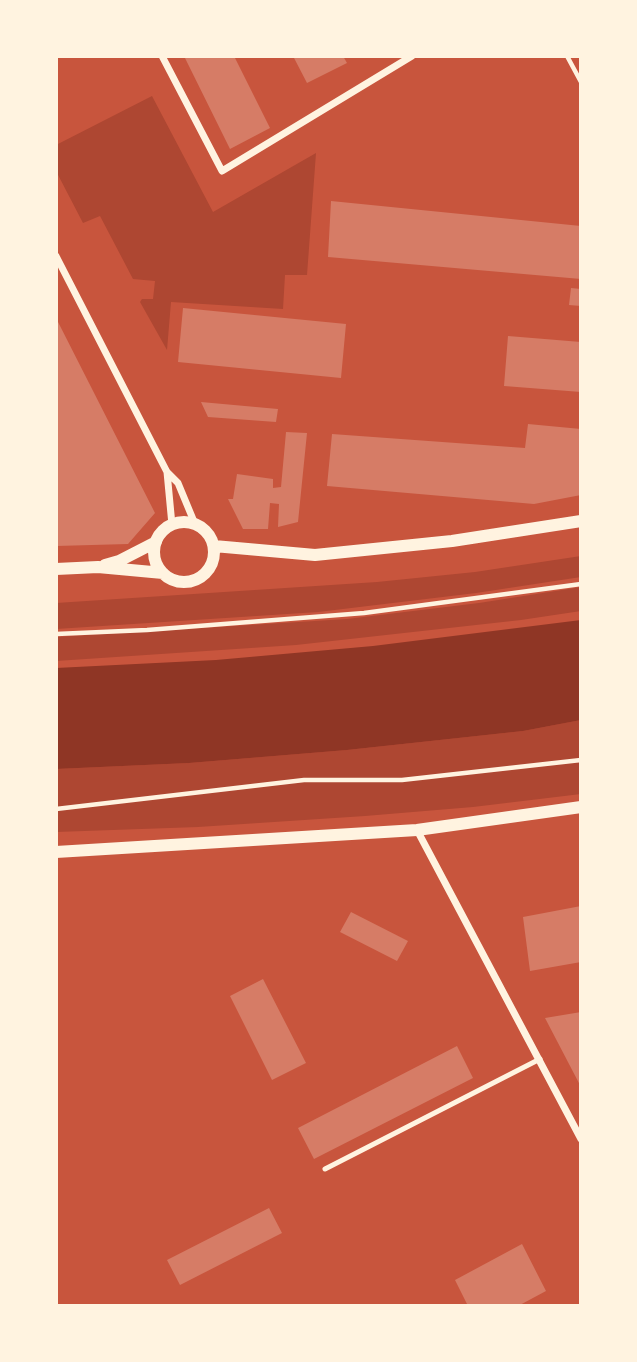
<!DOCTYPE html>
<html>
<head>
<meta charset="utf-8">
<style>
	body { margin:0 }
	#map { position:relative; width:637px; height:1362px; overflow:hidden; background:#c8553d; font-family:Inter,sans-serif }
	canvas { display:block }
	.frame { position:absolute; inset:0; border:58px solid #fff3e0; pointer-events:none }
</style>
</head>
<body>
<div id="map">
<canvas width="637" height="1362"></canvas>
<div class="frame"></div>
</div>
<script>
const c = document.querySelector('canvas').getContext('2d');
c.lineJoin = 'round';
function paint(path, color) {
  c.fillStyle = color;
  c.fill(path, 'evenodd');
}
function shape(rows) {
  const path = new Path2D();
  for (const r of rows) {
    if (r.length === 3) {
      path.moveTo(r[0] + r[2], r[1]);
      path.arc(r[0], r[1], r[2], 0, 2 * Math.PI);
      continue;
    }
    path.moveTo(r[0], r[1]);
    for (let i = 2; i < r.length; i += 2) path.lineTo(r[i], r[i + 1]);
  }
  return path;
}
function trace(path, color, width, dash) {
  c.strokeStyle = color;
  c.lineWidth = width;
  c.lineCap = dash ? 'butt' : 'round';
  c.setLineDash(dash || []);
  c.stroke(path);
}
const green = shape([
	[152,96,213,212,316,153,307,275,285,275,283,309,171,302,167,350,140,302,142,299,153,299,155,281,133,279,100,216,83,223,56,171,56,145],
	[581,556,581,577,476,593,318,612,56,629,56,603,377,582,475,572],
	[581,587,581,611,521,620,296,645,56,661,56,637,347,619,479,603],
	[581,720,581,794,473,807,365,816,198,827,56,832,56,769,189,763,347,750,523,731]
]);
const water = shape([
	[581,620,581,720,523,731,347,750,189,763,56,769,56,668,216,660,373,646]
]);
const building = shape([
	[184,56,234,56,270,128,230,149],
	[293,56,343,56,347,63,307,83],
	[331,201,581,226,581,279,328,257],
	[571,288,581,289,581,306,569,305],
	[183,308,346,324,341,378,178,362],
	[56,318,155,513,128,544,56,546],
	[508,336,581,342,581,392,504,386],
	[201,402,278,409,276,422,208,417],
	[528,424,581,429,581,495,534,504,327,486,332,434,525,448],
	[286,432,307,433,298,522,278,527,279,504,270,503,268,529,243,529,228,499,233,499,237,474,273,479,273,488,281,487],
	[581,906,581,962,530,971,523,917],
	[351,912,408,941,397,961,340,932],
	[263,979,306,1063,272,1080,230,996],
	[581,1012,581,1087,545,1018],
	[457,1046,473,1078,314,1159,298,1128],
	[269,1208,282,1233,180,1285,167,1260],
	[522,1244,546,1291,518,1306,468,1306,455,1280]
]);
const path = shape([
	[567,56,581,82],
	[56,634,147,630,364,613,581,584],
	[56,809,304,780,402,780,581,760]
]);
const service = shape([
	[325,1169,540,1059]
]);
const minor = shape([
	[162,56,222,171,412,56],
	[56,256,167,472,178,483,195,524],
	[167,472,172,525],
	[417,830,581,1139]
]);
const tertiary = shape([
	[184,552,30],
	[214,546,315,555,452,541,581,521],
	[105,565,119,561,156,542],
	[56,569,98,567,163,573],
	[56,852,417,830,581,807]
]);
paint(green, '#ae4732');
paint(water, '#8f3625');
paint(building, '#d67c66');
trace(path, '#fff3e0', 4.5);
trace(service, '#fff3e0', 5);
trace(minor, '#fff3e0', 7);
trace(tertiary, '#fff3e0', 12);
</script>
</body>
</html>
